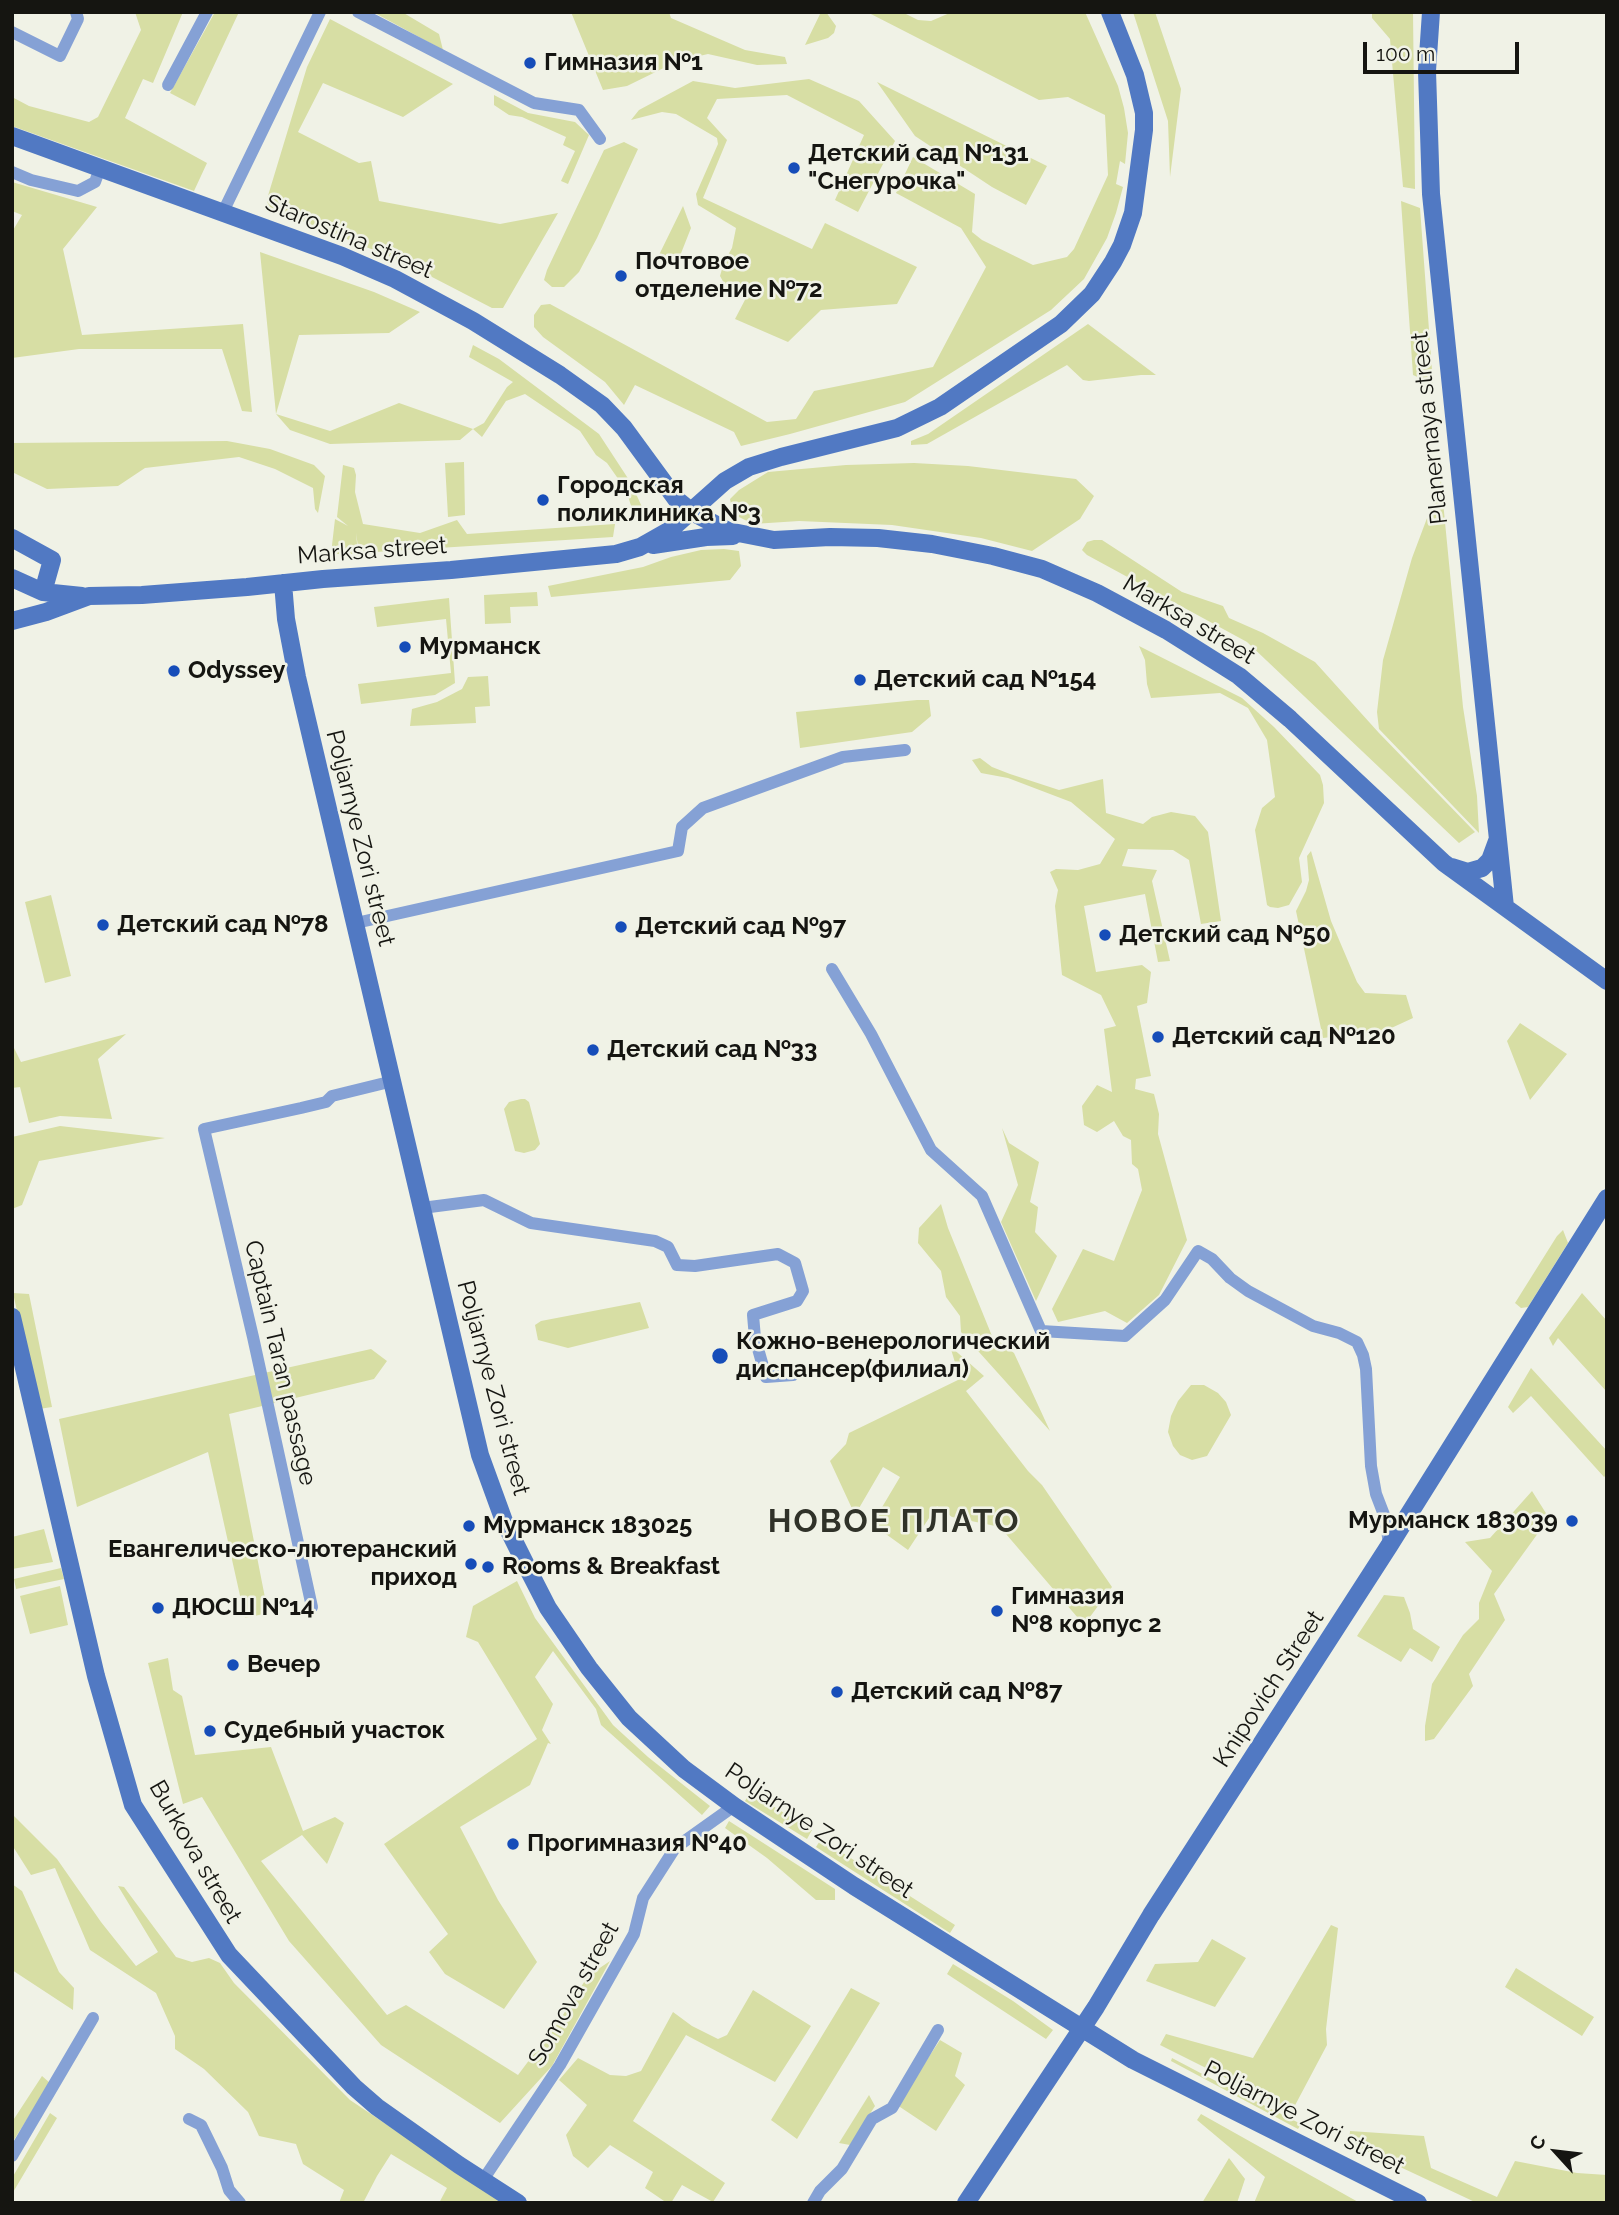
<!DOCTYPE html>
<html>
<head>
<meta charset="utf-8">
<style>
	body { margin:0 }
	#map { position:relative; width:1619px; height:2215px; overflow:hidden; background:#f0f2e6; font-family:Raleway,sans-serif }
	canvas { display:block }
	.frame { position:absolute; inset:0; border:14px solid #151511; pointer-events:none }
	.north { position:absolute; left:1521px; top:2117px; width:70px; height:70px; -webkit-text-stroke:5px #f0f2e6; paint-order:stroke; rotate:297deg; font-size:19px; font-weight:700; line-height:28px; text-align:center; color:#151511 }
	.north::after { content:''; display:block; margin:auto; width:24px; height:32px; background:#151511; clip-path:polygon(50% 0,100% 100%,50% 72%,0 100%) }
	.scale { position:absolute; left:1363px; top:42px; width:156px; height:32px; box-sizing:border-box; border:4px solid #151511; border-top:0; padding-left:9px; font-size:21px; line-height:24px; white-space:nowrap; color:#151511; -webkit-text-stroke:5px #f0f2e6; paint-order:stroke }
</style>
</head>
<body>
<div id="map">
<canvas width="1619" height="2215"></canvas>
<div class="frame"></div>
<div class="north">С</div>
<div class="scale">100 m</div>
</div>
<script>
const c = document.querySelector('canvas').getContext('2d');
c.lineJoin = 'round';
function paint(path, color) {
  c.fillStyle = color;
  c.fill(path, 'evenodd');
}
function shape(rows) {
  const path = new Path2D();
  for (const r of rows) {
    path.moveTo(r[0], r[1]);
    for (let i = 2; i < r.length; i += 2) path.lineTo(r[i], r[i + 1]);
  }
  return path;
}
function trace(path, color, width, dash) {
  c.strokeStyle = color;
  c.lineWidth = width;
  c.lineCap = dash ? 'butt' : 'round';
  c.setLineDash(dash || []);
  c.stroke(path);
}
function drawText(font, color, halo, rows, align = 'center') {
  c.font = font + ' Raleway,sans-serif';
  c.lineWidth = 5;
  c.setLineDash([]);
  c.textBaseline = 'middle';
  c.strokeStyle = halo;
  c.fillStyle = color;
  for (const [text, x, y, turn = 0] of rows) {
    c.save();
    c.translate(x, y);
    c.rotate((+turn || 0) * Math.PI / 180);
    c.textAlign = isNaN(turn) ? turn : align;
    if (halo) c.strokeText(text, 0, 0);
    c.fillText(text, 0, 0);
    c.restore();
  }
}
const green = shape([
	[135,12,183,12,153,83,143,79,125,118,207,163,194,191,12,126,12,97,29,106,89,122,98,117,141,30],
	[215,12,239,12,195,106,170,93],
	[373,12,402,12,439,34,443,50],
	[571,12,669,12,671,18,745,50,785,57,787,64,757,65,708,54,678,61,627,86,603,90],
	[821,12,826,12,836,26,834,33,828,38,805,45],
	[867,12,902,12,918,20,931,21,952,12,1085,12,1118,86,1124,108,1128,133,1125,164,1120,161,1116,184,1123,187,1116,213,1107,238,1084,279,1051,310,905,402,790,434,741,446,734,432,635,385,624,405,605,382,543,337,534,327,534,315,541,305,550,304,767,422,796,419,814,391,933,367,986,267,961,228,896,193,913,157,975,194,972,232,982,240,1033,265,1067,257,1074,249,1108,175,1105,115,1068,97,1039,100],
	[1133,12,1155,12,1181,89,1170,177,1168,121],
	[1372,12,1413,12,1415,189,1403,187,1390,39,1372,18],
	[330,19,453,84,403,117,323,83,298,132,359,163,371,161,379,201,500,224,558,213,503,308,492,308,403,262,268,207,267,199,307,67],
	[809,79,859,101,895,141,858,212,835,200,864,135,787,95,717,99,707,118,727,140,703,198,812,249,825,223,917,267,897,304,821,310,788,342,735,319,747,296,725,285,720,276,724,262,732,248,736,228,698,205,696,194,718,144,717,138,676,114,662,112,631,120,639,110,693,81,735,88],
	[877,82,1047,166,1026,205,992,187,915,136],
	[494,95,528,113,575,122,589,135,568,184,561,181,575,151,563,145,566,137,522,117,509,115,494,105],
	[624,142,638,149,597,238,579,272,564,287,552,287,544,280,547,270,604,150],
	[12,182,97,207,63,249,82,335,243,324,252,412,242,411,222,349,79,349,12,358,12,232,22,215,12,211],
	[1401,201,1420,208,1433,384,1413,375],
	[683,206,691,228,676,266,658,257],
	[260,252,374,292,420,312,389,333,299,335,276,414,330,431,399,403,473,429,484,423,507,387,513,382,469,357,473,345,499,359,599,434,631,483,642,507,634,515,626,490,607,463,596,455,580,431,525,394,506,401,482,437,473,429,460,440,330,444,290,430,276,414],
	[1088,324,1156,375,1141,375,1089,381,1083,380,1067,365,927,444,911,445,911,441,928,434],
	[227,441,270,449,314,465,325,476,318,513,315,509,313,488,275,469,239,457,145,468,118,486,47,489,12,472,12,443],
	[464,462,465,515,448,517,445,463],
	[914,463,968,466,1076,479,1094,496,1080,519,1032,551,981,538,892,525,799,521,753,524,733,514,730,499,739,490,768,472,846,465],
	[343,465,354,468,356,475,355,492,363,524,420,533,457,520,467,534,615,524,613,537,359,553,356,533,358,554,331,554,335,519,348,526,337,517],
	[1441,481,1463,707,1477,796,1479,833,1379,729,1377,712,1383,660,1412,558],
	[1094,540,1102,540,1182,592,1223,606,1229,618,1263,633,1315,662,1379,733,1475,832,1459,843,1247,642,1087,555,1082,550,1087,542],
	[724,549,739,551,741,566,730,580,551,597,548,586,643,567,671,557,701,550],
	[537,592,538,606,510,607,511,623,485,624,484,595],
	[449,598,455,683,435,695,361,704,358,684,451,673,446,619,377,627,374,607],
	[1139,646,1242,698,1274,727,1320,775,1323,785,1324,803,1299,858,1302,882,1289,905,1278,908,1270,907,1267,905,1255,830,1262,808,1275,797,1267,740,1248,708,1220,693,1151,698,1147,684,1145,660],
	[488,676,490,706,475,707,476,723,410,726,412,709,437,702,462,689,468,677],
	[917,700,929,700,931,716,912,732,800,748,796,712],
	[980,758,992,767,1010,774,1059,790,1103,779,1106,813,1143,824,1152,817,1171,812,1195,816,1208,832,1221,921,1201,924,1189,860,1173,850,1128,849,1122,866,1157,870,1152,881,1170,961,1158,962,1145,894,1084,906,1096,972,1142,965,1151,972,1147,1003,1137,1006,1151,1076,1136,1079,1135,1089,1154,1094,1159,1114,1158,1134,1187,1240,1159,1295,1127,1323,1105,1311,1058,1322,1052,1309,1083,1249,1114,1261,1142,1190,1138,1169,1132,1164,1131,1140,1123,1136,1114,1121,1097,1132,1084,1125,1082,1106,1097,1085,1112,1092,1104,1029,1116,1026,1101,995,1062,975,1055,906,1058,890,1050,872,1056,869,1078,870,1100,864,1115,839,1071,802,1008,778,981,773,972,760],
	[1311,851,1331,921,1357,982,1365,993,1406,995,1413,1018,1387,1030,1323,1038,1296,911,1306,891,1309,880,1307,856],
	[51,895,71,976,45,983,25,902],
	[1520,1023,1567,1054,1530,1100,1507,1041],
	[126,1034,98,1059,112,1119,60,1116,29,1123,20,1087,12,1088,12,1044,21,1062],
	[521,1099,525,1099,529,1102,540,1144,535,1150,524,1153,515,1151,504,1109,509,1102],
	[60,1126,165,1138,39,1161,22,1205,12,1209,12,1137],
	[1002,1128,1009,1143,1039,1162,1030,1202,1038,1207,1035,1232,1057,1256,1036,1301,1001,1222,1018,1185],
	[941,1204,948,1228,992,1336,1014,1353,1050,1431,961,1332,960,1316,946,1297,941,1271,918,1243,919,1228],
	[1563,1230,1568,1243,1528,1307,1521,1308,1515,1303,1557,1236],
	[13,1293,29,1294,52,1407,39,1409],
	[1582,1293,1607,1321,1607,1392,1558,1338,1553,1346,1549,1338],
	[640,1302,649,1328,568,1348,538,1340,535,1325,541,1321],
	[950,1346,984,1376,966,1391,1028,1471,1042,1485,1112,1587,1084,1625,1000,1527,952,1517,937,1506,908,1550,872,1524,900,1477,883,1467,855,1515,830,1461,846,1444,849,1433,960,1379],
	[371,1349,387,1361,374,1379,229,1414,268,1613,245,1618,208,1452,77,1507,59,1419],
	[1531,1368,1607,1451,1607,1474,1604,1477,1531,1396,1513,1413,1508,1407],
	[1191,1385,1204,1385,1218,1393,1226,1402,1231,1415,1207,1456,1192,1460,1180,1455,1173,1446,1168,1432,1171,1416,1178,1401],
	[1532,1491,1549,1518,1494,1594,1505,1620,1469,1674,1473,1686,1434,1739,1425,1741,1425,1726,1432,1684,1463,1635,1479,1619,1479,1603,1492,1571,1465,1542,1490,1538],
	[44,1529,53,1562,12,1569,12,1537],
	[61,1568,64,1579,16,1589,14,1579],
	[517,1581,535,1618,613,1725,648,1757,710,1806,702,1815,601,1725,596,1709,553,1651,535,1677,553,1704,542,1730,551,1744,548,1743,530,1785,460,1827,498,1900,537,1962,504,2009,445,1974,429,1952,448,1934,384,1844,537,1739,478,1642,466,1637,473,1606],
	[60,1586,68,1625,30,1634,20,1596],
	[1384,1595,1404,1597,1410,1613,1413,1629,1440,1647,1432,1662,1410,1648,1401,1662,1357,1636],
	[168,1658,173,1690,182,1696,195,1755,271,1747,303,1831,335,1817,344,1823,327,1864,302,1835,261,1861,387,2015,406,2005,518,2075,533,2055,541,2049,588,1976,610,1961,552,2066,500,2123,381,2045,289,1941,202,1797,183,1804,148,1663],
	[750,1792,812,1830,807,1839,745,1801],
	[12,1814,57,1859,101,1922,136,1966,158,1952,118,1886,124,1887,176,1957,192,1962,209,1958,220,1963,234,1983,350,2100,504,2203,439,2203,447,2188,391,2154,377,2176,363,2203,339,2203,344,2190,303,2164,296,2144,259,2136,248,2112,204,2069,175,2049,175,2036,156,1993,90,1950,55,1868,31,1875,12,1845],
	[729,1821,835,1889,835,1900,816,1900,767,1858,725,1828],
	[821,1839,955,1925,950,1933,816,1847],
	[12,1884,22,1891,59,1972,74,1988,73,2010,12,1970],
	[1331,1925,1338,1928,1326,2029,1327,2045,1292,2111,1160,2045,1166,2034,1253,2058],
	[1212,1939,1246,1958,1215,2007,1146,1981,1155,1964,1198,1962],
	[953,1964,1013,2001,1053,2030,1046,2039,947,1974],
	[1516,1968,1594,2017,1582,2036,1505,1987],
	[851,1988,880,2003,797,2139,771,2120],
	[753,1990,811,2026,775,2082,686,2035,633,2121,725,2183,713,2202,682,2185,671,2203,667,2203,645,2188,653,2172,610,2145,588,2168,573,2156,566,2135,587,2105,559,2080,578,2058,610,2075,626,2076,641,2071,673,2012,692,2026,718,2039,727,2035],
	[940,2040,962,2053,955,2076,965,2085,936,2131,897,2105],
	[1172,2058,1210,2078,1301,2124,1298,2129,1171,2061],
	[42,2076,50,2083,12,2143,12,2122],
	[869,2095,875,2106,850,2145,839,2143],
	[50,2113,57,2118,12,2194,12,2178],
	[1201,2114,1351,2198,1360,2203,1254,2203,1265,2177,1197,2120],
	[1350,2131,1424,2136,1431,2168,1497,2197,1515,2161,1577,2173,1607,2175,1607,2203,1477,2203,1349,2143],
	[1229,2158,1245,2179,1237,2203,1202,2203]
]);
const street = shape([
	[358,12,534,103,579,110,600,139],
	[12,32,60,56,78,19,76,12],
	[168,85,207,12],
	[12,172,31,180,78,191,95,182,100,168],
	[223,212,320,12],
	[356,923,678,851,682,827,703,808,843,757,905,750],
	[832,969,871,1034,931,1150,982,1196,1041,1331,1125,1336,1165,1300,1198,1251,1212,1259,1230,1278,1248,1291,1313,1326,1339,1333,1357,1342,1363,1355,1366,1369,1371,1466,1376,1494,1386,1520,1389,1546],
	[422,1208,484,1200,531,1223,655,1241,668,1247,677,1265,695,1266,778,1254,795,1263,803,1291,797,1301,753,1315,755,1338,766,1377,793,1375],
	[312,1607,253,1337,204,1129,301,1108,326,1102,332,1096,393,1081],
	[189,2119,201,2125,222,2168,229,2190,240,2203],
	[12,2156,93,2018],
	[483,2180,560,2065,634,1934,643,1898,675,1848,734,1806],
	[813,2203,820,2191,842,2169,872,2119,892,2108,938,2030]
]);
const secondary = shape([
	[1431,12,1427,71,1431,194,1505,907],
	[12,136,342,256,395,279,473,321,560,375,602,405,624,428,676,499,692,512,728,531,774,540,830,537,878,538,932,544,993,556,1042,569,1097,593,1166,630,1239,676,1290,719,1444,863,1607,981],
	[12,538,52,560,43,592],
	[653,545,706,537,733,536],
	[12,578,43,592,82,596],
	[283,583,286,619,297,677,480,1455,504,1521,530,1573,548,1608,589,1668,629,1718,684,1769,734,1806,854,1886,1133,2060,1418,2203],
	[12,621,46,612,89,596,142,595,247,587,323,579,451,570,616,554,640,547,670,530,725,481,749,467,781,457,897,428,940,407,1061,324,1092,294,1113,262,1122,245,1133,213,1144,130,1144,113,1135,75,1110,12],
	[1452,867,1468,872,1482,868,1490,860,1497,841],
	[12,1317,96,1676,133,1805,229,1955,354,2087,377,2107,459,2165,518,2203],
	[966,2203,1096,2007,1151,1915,1389,1546,1607,1198]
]);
const markers = [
	[530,63,7,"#164db9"],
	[794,168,7,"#164db9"],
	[621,276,7,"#164db9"],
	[543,500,7,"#164db9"],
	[405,647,7,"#164db9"],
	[174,671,7,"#164db9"],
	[860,680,7,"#164db9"],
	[103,925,7,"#164db9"],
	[621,927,7,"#164db9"],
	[1105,935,7,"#164db9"],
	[1158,1037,7,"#164db9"],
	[593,1050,7,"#164db9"],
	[720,1356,9,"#164db9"],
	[1572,1521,7,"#164db9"],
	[469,1526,7,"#164db9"],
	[471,1564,7,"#164db9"],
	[488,1567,7,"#164db9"],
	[158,1608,7,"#164db9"],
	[997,1611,7,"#164db9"],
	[233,1665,7,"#164db9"],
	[837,1692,7,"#164db9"],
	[210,1731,7,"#164db9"],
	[513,1844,7,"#164db9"]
];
const poiNames = [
	["Гимназия №1",544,63],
	["Детский сад №131",808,154],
	["\"Снегурочка\"",808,182],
	["Почтовое",635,262],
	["отделение №72",635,290],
	["Городская",557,486],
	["поликлиника №3",557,514],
	["Мурманск",419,647],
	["Odyssey",188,671],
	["Детский сад №154",874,680],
	["Детский сад №78",117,925],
	["Детский сад №97",635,927],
	["Детский сад №50",1119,935],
	["Детский сад №120",1172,1037],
	["Детский сад №33",607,1050],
	["Кожно-венерологический",736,1342],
	["диспансер(филиал)",736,1370],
	["Мурманск 183039",1558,1521,"right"],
	["Мурманск 183025",483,1526],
	["Евангелическо-лютеранский",457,1550,"right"],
	["приход",457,1578,"right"],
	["Rooms & Breakfast",502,1567],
	["Гимназия",1011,1597],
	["№8 корпус 2",1011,1625],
	["ДЮСШ №14",172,1608],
	["Вечер",247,1665],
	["Детский сад №87",851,1692],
	["Судебный участок",224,1731],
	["Прогимназия №40",527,1844]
];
const streetNames = [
	["Starostina street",349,237,23],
	["Planernaya street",1430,428,-96],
	["Marksa street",372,551,-4],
	["Marksa street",1189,620,31],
	["Poljarnye Zori street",360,838,76],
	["Captain Taran passage",280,1363,77],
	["Poljarnye Zori street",493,1388,75],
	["Knipovich Street",1269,1689,-57],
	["Poljarnye Zori street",819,1831,34],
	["Burkova street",195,1852,60],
	["Somova street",574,1994,-61],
	["Poljarnye Zori street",1304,2118,27]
];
const districtNames = [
	["НОВОЕ ПЛАТО",894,1522]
];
paint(green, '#d7dea4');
trace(street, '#85a1d5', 12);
trace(secondary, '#5179c3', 18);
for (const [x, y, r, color] of markers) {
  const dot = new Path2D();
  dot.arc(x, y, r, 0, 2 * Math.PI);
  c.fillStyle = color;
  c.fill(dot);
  trace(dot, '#f0f2e6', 2.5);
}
drawText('bold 24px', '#151511', '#f0f2e6', poiNames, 'left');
drawText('24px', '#151511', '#f0f2e6', streetNames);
c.letterSpacing = '2px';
drawText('bold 32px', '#303229', '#f0f2e6', districtNames);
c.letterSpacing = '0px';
</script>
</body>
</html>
